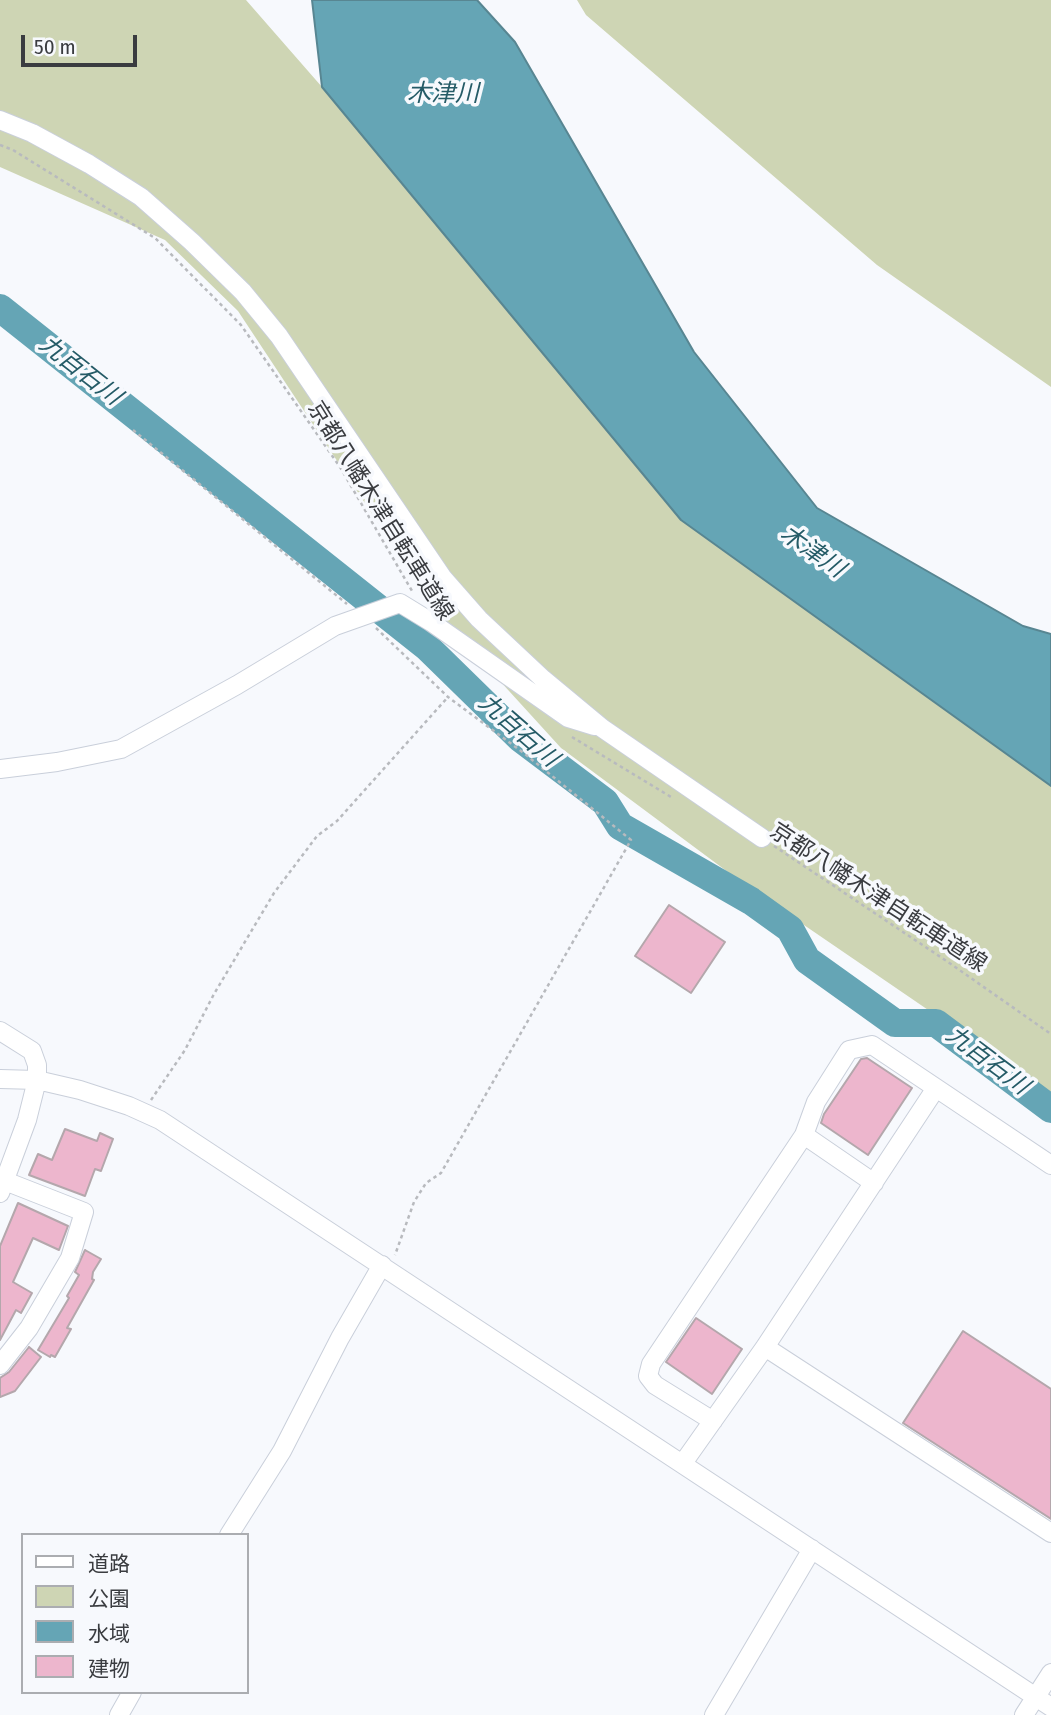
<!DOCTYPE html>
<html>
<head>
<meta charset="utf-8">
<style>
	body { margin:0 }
	#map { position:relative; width:1051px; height:1715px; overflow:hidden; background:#f7f9fd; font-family:"Fira Sans Condensed","Noto Sans JP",sans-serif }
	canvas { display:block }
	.legend { position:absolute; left:21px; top:1533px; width:228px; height:161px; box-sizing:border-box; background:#f7f9fd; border:2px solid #abadb1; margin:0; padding:9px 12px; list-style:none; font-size:21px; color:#3a3c40 }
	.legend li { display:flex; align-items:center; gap:14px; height:35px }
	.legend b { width:35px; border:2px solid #abadb1 }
	.scale { position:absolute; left:21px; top:35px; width:116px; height:32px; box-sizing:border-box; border:4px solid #3a3c40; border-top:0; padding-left:9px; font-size:21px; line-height:24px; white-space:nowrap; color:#3a3c40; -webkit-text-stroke:5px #f7f9fd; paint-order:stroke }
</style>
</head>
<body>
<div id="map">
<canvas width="1051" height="1715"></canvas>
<ul class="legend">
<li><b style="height:9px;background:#fff"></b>道路</li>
<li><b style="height:19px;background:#ced5b4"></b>公園</li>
<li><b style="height:19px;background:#65a5b5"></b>水域</li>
<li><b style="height:19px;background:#edb6cd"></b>建物</li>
</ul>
<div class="scale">50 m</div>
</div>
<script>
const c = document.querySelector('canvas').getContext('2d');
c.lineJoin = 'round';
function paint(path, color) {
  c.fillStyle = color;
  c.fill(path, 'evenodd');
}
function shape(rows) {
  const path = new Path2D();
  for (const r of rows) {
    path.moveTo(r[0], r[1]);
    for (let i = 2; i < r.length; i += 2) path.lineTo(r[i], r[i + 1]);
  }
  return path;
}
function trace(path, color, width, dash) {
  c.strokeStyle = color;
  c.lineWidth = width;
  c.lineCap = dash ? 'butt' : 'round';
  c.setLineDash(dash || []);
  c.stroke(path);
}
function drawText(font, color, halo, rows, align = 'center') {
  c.font = font + ' "Fira Sans Condensed","Noto Sans JP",sans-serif';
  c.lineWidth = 7;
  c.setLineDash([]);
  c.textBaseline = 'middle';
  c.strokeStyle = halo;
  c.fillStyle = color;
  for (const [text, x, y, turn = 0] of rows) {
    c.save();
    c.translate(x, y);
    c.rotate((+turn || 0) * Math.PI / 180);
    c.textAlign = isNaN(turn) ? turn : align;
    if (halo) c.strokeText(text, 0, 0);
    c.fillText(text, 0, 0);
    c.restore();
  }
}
const green = shape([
	[0,0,246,0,322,87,681,520,1051,786,1051,1094,744,884,561,748,437,612,238,311,165,240,0,167],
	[577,0,1051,0,1051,387,877,265,586,15]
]);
const water = shape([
	[312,0,477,0,515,42,694,352,817,508,1023,626,1051,634,1051,786,681,520,322,87,312,0]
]);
const river = shape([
	[0,308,427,647,520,738,605,802,620,826,751,901,790,929,807,960,895,1023,936,1023,1051,1109]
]);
const building = shape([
	[669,905,725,942,691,993,635,956,669,905],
	[867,1058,912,1088,868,1155,821,1123,824,1114,861,1059,867,1058],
	[65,1129,97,1141,100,1133,113,1139,101,1171,95,1169,85,1196,29,1175,38,1154,52,1160,65,1129],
	[18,1203,68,1226,59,1250,33,1238,13,1282,32,1293,21,1313,16,1310,0,1340,0,1246,18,1203],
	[85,1250,101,1259,93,1272,92,1279,94,1280,67,1328,71,1329,55,1357,51,1355,50,1357,38,1350,69,1298,67,1296,79,1275,75,1272,85,1250],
	[696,1318,742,1349,712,1394,666,1362,696,1318],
	[963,1331,1051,1389,1051,1519,903,1423,963,1331],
	[29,1347,41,1357,15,1391,0,1397,0,1378,9,1372,29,1347]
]);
const path = shape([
	[0,145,13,150,155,238,241,325,340,467,412,591],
	[133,430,347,604],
	[376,628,448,697,525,754,631,840,441,1173,426,1183,414,1202,395,1255],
	[572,737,671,797],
	[774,846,945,960,1051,1034],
	[151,1100,185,1050,214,994,274,893,317,836,337,821,448,697]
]);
const minor = shape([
	[0,120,32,133,89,164,141,197,192,242,243,292,279,336,443,578,479,619,543,679,602,728,762,838],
	[0,769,57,762,121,749,237,685,335,626,400,603,431,622,568,718,594,726],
	[0,1031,32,1051,37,1065,37,1080,27,1120,0,1193],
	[0,1079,37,1080,80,1090,129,1106,160,1120,1051,1707],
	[804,1135,874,1183],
	[765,1347,1051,1533],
	[0,1365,29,1328,70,1258,84,1212,5,1181],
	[713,1421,655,1385,648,1376,651,1364,804,1135,816,1102,849,1050,872,1045,1051,1165],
	[683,1463,765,1347,936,1088],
	[229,1535,282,1451,340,1338,382,1265],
	[119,1715,132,1692],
	[714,1715,812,1549],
	[1024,1715,1051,1673]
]);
const streetNames = [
	["京都八幡木津自転車道線",380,511,58],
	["京都八幡木津自転車道線",878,898,33]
];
const waterNames = [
	["木津川",443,94],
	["九百石川",80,371,38],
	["木津川",812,552,35],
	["九百石川",518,731,41],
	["九百石川",987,1061,37]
];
paint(green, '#ced5b4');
paint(water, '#65a5b5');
trace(water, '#588692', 2);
trace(river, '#65a5b5', 28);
paint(building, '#edb6cd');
trace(building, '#b4a7ac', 2);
trace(minor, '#c9cfda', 20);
trace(path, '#b8babe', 2.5, [3.5, 3.5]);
trace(minor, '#fff', 18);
drawText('23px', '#3a3c40', '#f7f9fd', streetNames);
drawText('italic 24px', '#255b67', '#f7f9fd', waterNames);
</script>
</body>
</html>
